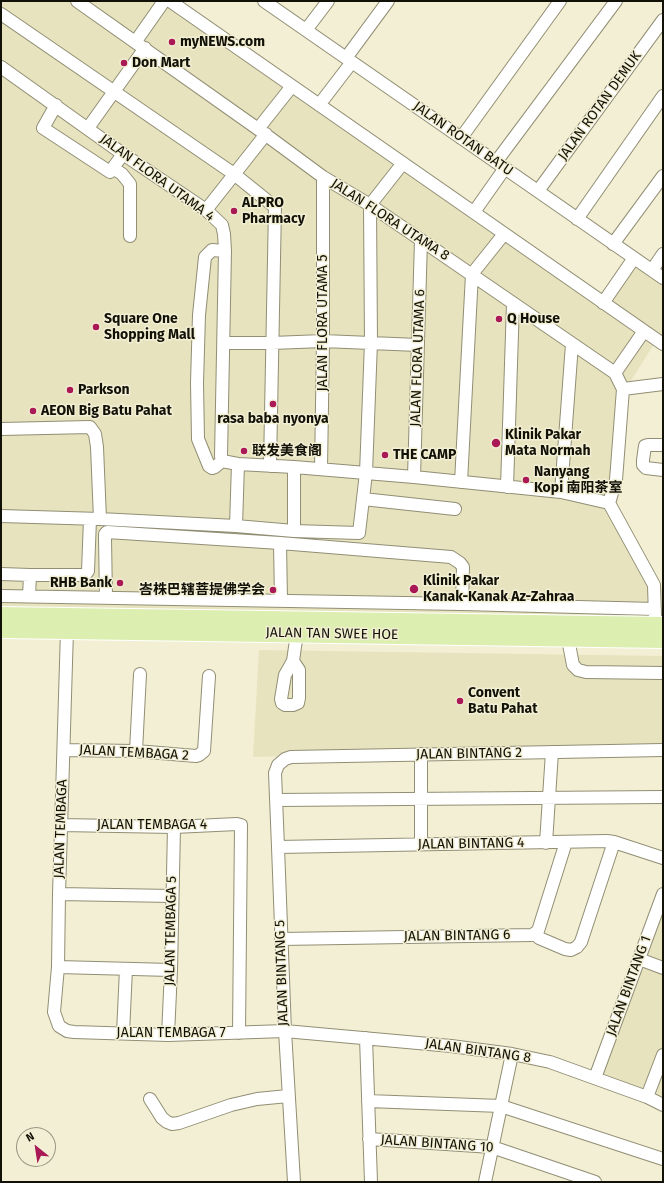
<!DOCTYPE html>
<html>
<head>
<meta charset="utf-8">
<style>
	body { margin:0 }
	#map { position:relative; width:664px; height:1183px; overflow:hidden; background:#f3efd4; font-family:"Fira Sans",sans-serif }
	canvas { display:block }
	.frame { position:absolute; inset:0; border:2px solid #121107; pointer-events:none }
	.north { position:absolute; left:16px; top:1127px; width:40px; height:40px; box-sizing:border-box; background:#f3efd4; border:1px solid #999682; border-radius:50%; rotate:330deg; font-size:11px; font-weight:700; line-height:16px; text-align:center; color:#121107 }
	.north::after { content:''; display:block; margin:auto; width:14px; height:18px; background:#a81955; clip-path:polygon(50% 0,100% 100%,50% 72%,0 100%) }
</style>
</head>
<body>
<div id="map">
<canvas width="664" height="1183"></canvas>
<div class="frame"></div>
<div class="north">N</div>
</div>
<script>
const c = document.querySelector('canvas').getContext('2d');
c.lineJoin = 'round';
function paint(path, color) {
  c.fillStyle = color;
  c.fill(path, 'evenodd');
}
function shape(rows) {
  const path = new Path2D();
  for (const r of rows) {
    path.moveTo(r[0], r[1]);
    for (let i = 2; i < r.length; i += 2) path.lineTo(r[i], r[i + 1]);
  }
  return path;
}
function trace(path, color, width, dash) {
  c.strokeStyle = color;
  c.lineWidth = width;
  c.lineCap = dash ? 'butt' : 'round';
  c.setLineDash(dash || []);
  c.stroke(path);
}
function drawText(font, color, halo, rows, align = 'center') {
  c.font = font + ' "Fira Sans","Noto Sans SC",sans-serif';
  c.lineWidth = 3;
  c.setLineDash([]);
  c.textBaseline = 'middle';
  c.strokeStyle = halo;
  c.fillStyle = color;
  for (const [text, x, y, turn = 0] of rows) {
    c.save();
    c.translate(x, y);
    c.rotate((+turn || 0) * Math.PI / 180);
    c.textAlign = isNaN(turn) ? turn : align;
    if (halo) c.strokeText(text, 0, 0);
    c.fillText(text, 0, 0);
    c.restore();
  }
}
const built = shape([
	[1,1,163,1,656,341,627,387,617,511,663,591,663,624,1,611],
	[634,264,663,284,663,343,608,303],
	[259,650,663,656,663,746,253,757],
	[663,883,663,1109,590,1080]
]);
const minor = shape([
	[170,1,663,344],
	[264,1,663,278],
	[1,14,234,174,275,207,270,466],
	[306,30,328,1],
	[136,41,164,1],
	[346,58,388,1],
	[1,67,123,154,206,210,222,225,224,234,225,251,221,456,222,461,238,464,294,467,414,477,561,492,609,503,616,480,623,389,615,373,370,205,323,177,258,129,77,1],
	[56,105,43,128,110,172,123,154],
	[319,105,352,62],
	[88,128,145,48],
	[258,129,292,86],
	[461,138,560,1],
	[496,162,616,1],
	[113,168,122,174,130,184,130,236],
	[538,191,663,20],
	[206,210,266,134],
	[474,212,505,168],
	[577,219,663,96],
	[613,244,663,176],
	[652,270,663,254],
	[603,303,634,258],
	[224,343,272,343,323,341,418,345],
	[615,373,644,331],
	[623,389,663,384],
	[1,429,90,427,95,434,97,447,100,519],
	[663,445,648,445,645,446,643,460,643,465,646,468,663,470],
	[222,461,215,467,212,468,209,466,198,439,197,383,199,315,205,257,212,250,225,251],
	[294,467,294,531],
	[321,469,323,341,323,177],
	[414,477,421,240],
	[461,482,472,274,504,234],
	[507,487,513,303],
	[561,492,572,344],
	[363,499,455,509],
	[609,503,654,585,655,616],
	[1,516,100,519,236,526,294,531,359,533,366,473,371,342,370,205,403,163],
	[236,526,238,464],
	[280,543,281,601],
	[1,574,30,575,29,596],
	[30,575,85,575,88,571,90,519],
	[1,596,462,604,655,609],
	[106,598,105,538,105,534,107,532,280,543,451,557,460,563,463,567,462,604],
	[67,630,59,894,58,967,54,1012,59,1026,67,1031,74,1032,168,1035,285,1031,451,1046,512,1054,550,1062,647,1097,663,1105],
	[568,639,573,665,578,670,586,672,663,673],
	[293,661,299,670,299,698,298,703,293,705,285,705,282,703,281,699,285,675,293,661,297,633],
	[64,750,136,751,196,756,199,755,204,751,209,676],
	[136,751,140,674],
	[421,754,421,844],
	[276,800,663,797],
	[61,825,174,827,237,824,241,825,239,1033],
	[546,843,552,752],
	[278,847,607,841,614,842,663,858],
	[59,894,172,896],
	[535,933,539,938,565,949,571,950,577,947,581,942,614,842],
	[281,939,532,935,538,931,566,842],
	[639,959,663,968],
	[58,967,171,970],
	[123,1033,126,969],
	[168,1035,171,970,174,827],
	[366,1038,371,1182],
	[595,1078,663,894],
	[647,1097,663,1055],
	[150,1099,162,1118,167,1122,172,1124,179,1123,231,1105,257,1099,288,1096],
	[368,1101,501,1106,663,1159],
	[369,1139,492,1147,595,1182],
	[294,1182,285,1031,278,847,275,773,278,765,285,759,291,757,663,750],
	[485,1182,512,1054]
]);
const major = shape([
	[1,615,663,625],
	[1,630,663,640]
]);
const markers = [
	[172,42,4,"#a81955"],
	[124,63,4,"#a81955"],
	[234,211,4,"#a81955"],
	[499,319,4,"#a81955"],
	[96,327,4,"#a81955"],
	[70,390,4,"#a81955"],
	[273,404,4,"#a81955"],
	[33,411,4,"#a81955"],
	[496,443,5,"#a81955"],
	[244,451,4,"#a81955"],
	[385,455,4,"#a81955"],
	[526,480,4,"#a81955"],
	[120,583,4,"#a81955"],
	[414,589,5,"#a81955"],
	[273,590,4,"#a81955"],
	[460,701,4,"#a81955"]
];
const poiNames = [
	["myNEWS.com",180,42],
	["Don Mart",132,63],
	["ALPRO",242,203],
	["Pharmacy",242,219],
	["Square One",104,319],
	["Shopping Mall",104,335],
	["Q House",507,319],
	["Parkson",78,390],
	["AEON Big Batu Pahat",41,411],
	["rasa baba nyonya",273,419,"center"],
	["Klinik Pakar",505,435],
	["Mata Normah",505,451],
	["联发美食阁",252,451],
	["THE CAMP",393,455],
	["Nanyang",534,472],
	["Kopi 南阳茶室",534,488],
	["Klinik Pakar",423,581],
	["Kanak-Kanak Az-Zahraa",423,597],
	["RHB Bank",112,583,"right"],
	["峇株巴辖菩提佛学会",265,590,"right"],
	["Convent",468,693],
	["Batu Pahat",468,709]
];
const streetNames = [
	["JALAN ROTAN DEMUK",600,106,-54],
	["JALAN ROTAN BATU",463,139,35],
	["JALAN FLORA UTAMA 4",157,178,36],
	["JALAN FLORA UTAMA 8",390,220,33],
	["JALAN FLORA UTAMA 5",323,323,-90],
	["JALAN FLORA UTAMA 6",418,358,-88],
	["JALAN TAN SWEE HOE",332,634,1],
	["JALAN TEMBAGA 2",134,753,3],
	["JALAN BINTANG 2",469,754,-1],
	["JALAN TEMBAGA 4",152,825],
	["JALAN TEMBAGA",61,829,-88],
	["JALAN BINTANG 4",471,844,-1],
	["JALAN TEMBAGA 5",171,931,-89],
	["JALAN BINTANG 6",457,936,-1],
	["JALAN BINTANG 5",282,973,-92],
	["JALAN BINTANG 1",629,986,-70],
	["JALAN TEMBAGA 7",171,1033],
	["JALAN BINTANG 8",478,1051,8],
	["JALAN BINTANG 10",437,1144,4]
];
paint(built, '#e7e3bf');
trace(minor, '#918e74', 14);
trace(major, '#fff', 18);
trace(minor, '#fff', 12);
trace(major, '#ddeeb1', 16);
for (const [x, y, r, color] of markers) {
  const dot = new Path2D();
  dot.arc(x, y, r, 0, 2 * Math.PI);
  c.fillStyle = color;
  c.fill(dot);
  trace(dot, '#f3efd4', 1.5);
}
drawText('bold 14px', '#121107', '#f3efd4', poiNames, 'left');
drawText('14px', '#121107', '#f3efd4', streetNames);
</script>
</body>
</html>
